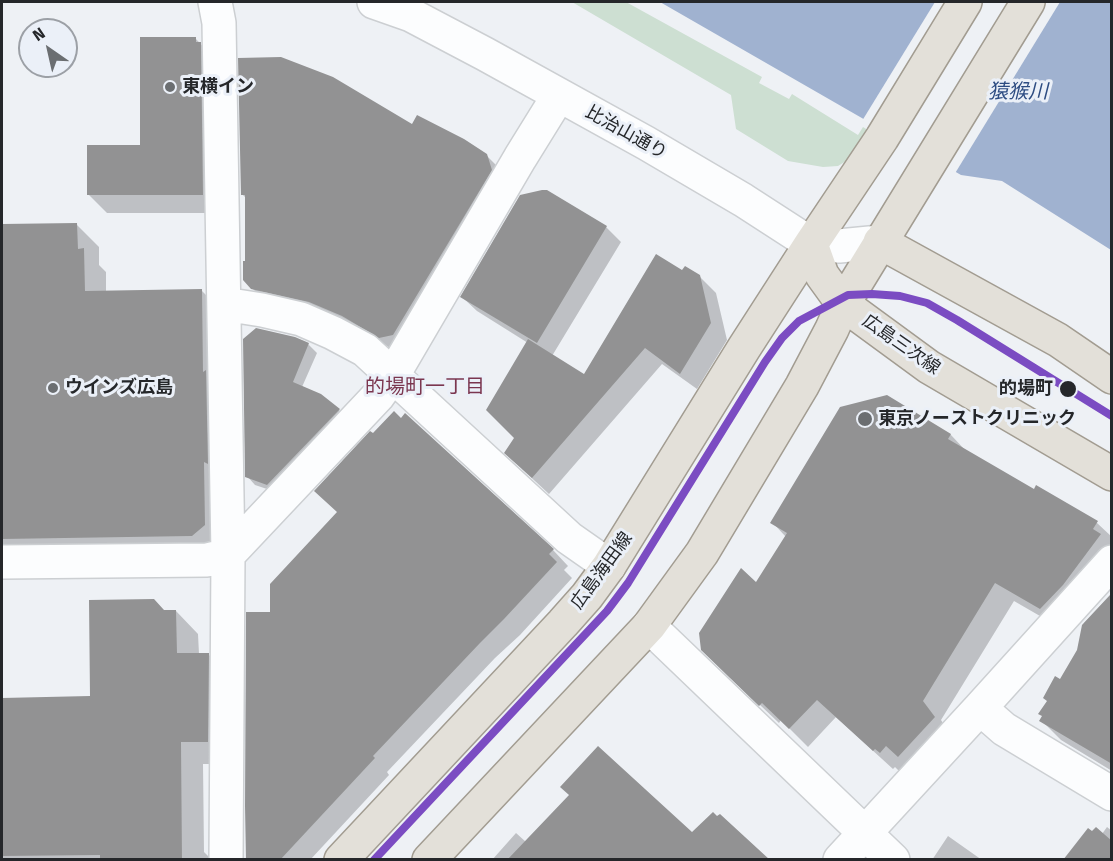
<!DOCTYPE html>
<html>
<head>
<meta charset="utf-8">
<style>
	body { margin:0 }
	#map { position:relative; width:1113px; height:861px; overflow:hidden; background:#eef1f5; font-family:"Fira Sans",sans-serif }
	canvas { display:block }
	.frame { position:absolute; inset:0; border:3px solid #25272a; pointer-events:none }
	.north { position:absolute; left:18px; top:18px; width:60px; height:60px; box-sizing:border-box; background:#ebf0f8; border:2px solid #9ca0a6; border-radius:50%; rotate:326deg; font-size:16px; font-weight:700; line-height:24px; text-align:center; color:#25272a }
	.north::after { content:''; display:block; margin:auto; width:21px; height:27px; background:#6b6e71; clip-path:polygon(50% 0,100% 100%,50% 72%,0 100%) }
</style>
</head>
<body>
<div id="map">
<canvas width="1113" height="861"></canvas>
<div class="frame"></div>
<div class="north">N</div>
</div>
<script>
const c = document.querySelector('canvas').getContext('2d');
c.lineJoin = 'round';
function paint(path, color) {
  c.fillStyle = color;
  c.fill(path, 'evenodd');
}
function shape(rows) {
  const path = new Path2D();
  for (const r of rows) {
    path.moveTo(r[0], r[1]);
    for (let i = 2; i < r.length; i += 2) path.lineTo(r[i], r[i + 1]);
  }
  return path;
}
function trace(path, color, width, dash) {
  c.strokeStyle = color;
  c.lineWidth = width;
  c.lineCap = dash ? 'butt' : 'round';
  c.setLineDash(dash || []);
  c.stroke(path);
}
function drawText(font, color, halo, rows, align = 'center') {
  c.font = font + ' "Fira Sans","Noto Sans JP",sans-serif';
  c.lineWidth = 6;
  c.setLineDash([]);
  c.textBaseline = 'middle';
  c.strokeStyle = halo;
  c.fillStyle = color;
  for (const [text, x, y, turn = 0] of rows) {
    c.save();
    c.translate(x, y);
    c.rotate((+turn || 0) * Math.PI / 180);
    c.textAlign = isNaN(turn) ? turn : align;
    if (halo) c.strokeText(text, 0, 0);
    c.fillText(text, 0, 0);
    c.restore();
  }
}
const green = shape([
	[572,2,626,2,762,77,759,83,789,99,792,94,858,135,863,127,871,132,851,158,838,166,823,167,788,161,736,129,731,95]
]);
const water = shape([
	[660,2,1111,2,1111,250,1002,181,961,175]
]);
const pier = shape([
	[935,2,1060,2,954,175,862,121]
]);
const shadow = shape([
	[195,38,218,62,221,213,107,213,89,195,141,147],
	[412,126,486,155,498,167,392,349,355,328,264,300,252,288,246,262,247,199,242,194],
	[546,191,606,227,621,242,552,356,585,376,682,272,699,276,716,293,727,340,697,389,662,364,549,494,522,469,516,438,528,343,477,311,462,297],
	[2,225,77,225,99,247,99,265,106,272,106,292,202,291,224,313,226,548,2,563],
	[295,338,308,344,317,353,302,387,320,395,339,410,347,418,276,492,255,485,247,476],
	[887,396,951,435,966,451,1034,491,1097,523,1112,537,1112,563,1059,627,1014,601,941,720,952,737,918,774,906,763,899,771,895,767,893,769,836,717,808,747,781,720,779,723,722,669,756,584,786,537,772,522],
	[405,415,553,550,568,566,564,570,572,578,520,635,495,658,387,772,389,775,310,860,248,860,271,613,339,513,374,435,401,420],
	[1112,593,1112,771,1061,740,1041,720,1060,681,1078,651,1084,623],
	[164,611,176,611,198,634,199,654,208,654,231,677,230,764,203,764,204,852,212,860,2,860,2,699,92,698],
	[1107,827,1112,831,1112,860,1102,834],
	[516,833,526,842,692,835,768,860,492,860],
	[948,836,982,860,932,860]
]);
const building = shape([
	[140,37,196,37,196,42,201,42,203,195,87,195,87,145,140,145],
	[281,57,333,77,412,124,417,115,464,139,487,154,492,170,393,335,379,338,342,316,309,302,251,289,243,280,243,261,245,261,245,195,241,195,238,58],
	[542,190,547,190,607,226,537,343,460,297,520,195],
	[77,223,78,249,84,248,85,291,202,289,203,372,206,370,208,464,204,462,205,525,192,536,2,539,2,224],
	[656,254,682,270,685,266,700,275,711,323,680,374,645,348,532,478,504,453,514,438,486,410,528,339,584,374],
	[256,328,295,337,309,343,293,382,321,394,340,409,267,485,245,477,243,339],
	[887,395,951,434,948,439,1034,489,1036,485,1098,521,1093,529,1101,534,1063,585,1040,609,995,583,923,701,935,717,898,757,886,746,880,753,875,749,873,751,817,700,789,729,762,703,759,706,701,650,699,633,741,568,756,582,787,533,770,523,840,407],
	[394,411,401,418,405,413,554,549,549,554,557,562,504,619,480,643,373,756,375,758,280,860,246,860,245,806,246,612,270,612,270,584,337,512,314,491,370,431,373,433],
	[1112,593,1112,764,1039,721,1042,716,1038,714,1047,701,1043,698,1055,676,1060,679,1077,650,1082,625],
	[154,599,164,610,176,610,177,653,209,653,208,742,181,742,182,860,100,860,100,855,2,856,2,698,90,696,89,600],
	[598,746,692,832,713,812,717,816,720,814,770,860,507,860,569,795,560,787],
	[1096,827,1112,841,1112,860,1063,860,1088,828,1092,831]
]);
const minor = shape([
	[215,2,219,23,228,555,226,860],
	[374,2,411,15,485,54,646,143,743,200,811,244,839,246,880,242],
	[224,304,262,310,301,319,333,333,365,350,569,538,609,566],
	[2,562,207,560,228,555,378,396,393,375,520,158,559,95],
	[649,626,893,860],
	[980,708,1004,729,1112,794],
	[840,860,980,708,1112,562]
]);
const major = shape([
	[880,242,1058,340,1112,377],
	[811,244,822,275,843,304,929,367,1112,474],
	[341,860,563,623,587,596,609,566,744,348,811,244,882,138,965,2],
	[429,860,649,626,702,553,802,386,832,329,843,304,1028,2]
]);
const tram1 = shape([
	[374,860,607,611,628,583,765,362,782,338,799,321,848,295,872,294,900,296,927,303,957,320,1112,416]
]);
const markers = [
	[170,87,6,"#6b6e71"],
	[53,388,6,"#6b6e71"],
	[1068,389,9,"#25272a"],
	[865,419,8,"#6b6e71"]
];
const poiNames = [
	["東横イン",182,87],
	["ウインズ広島",65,388],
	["東京ノーストクリニック",878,419]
];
const streetNames = [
	["比治山通り",626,133,29],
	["広島三次線",901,345,35],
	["広島海田線",602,571,-54]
];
const stopNames = [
	["的場町",1053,389]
];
const waterNames = [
	["猿猴川",1018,92]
];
const neighbourhoodNames = [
	["的場町一丁目",425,387]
];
paint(green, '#cddfd2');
paint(water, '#a0b2d0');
paint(pier, '#eef1f5');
paint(shadow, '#0003');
paint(building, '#929293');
trace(minor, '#cccfd2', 36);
trace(major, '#a29c91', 36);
trace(minor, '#fcfdfe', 33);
trace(major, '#e3e0d9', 33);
trace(tram1, '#7b4cc2', 8);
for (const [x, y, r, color] of markers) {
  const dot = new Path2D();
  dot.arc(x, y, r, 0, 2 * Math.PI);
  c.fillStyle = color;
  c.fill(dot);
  trace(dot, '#ebf0f8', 2);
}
drawText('bold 18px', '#25272a', '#ebf0f8', poiNames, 'left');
drawText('18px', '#25272a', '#ebf0f8', streetNames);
drawText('bold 18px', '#25272a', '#ebf0f8', stopNames, 'right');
drawText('italic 20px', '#2d4c82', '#ebf0f8', waterNames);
drawText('20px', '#7b364f', '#ebf0f8', neighbourhoodNames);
</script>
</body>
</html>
